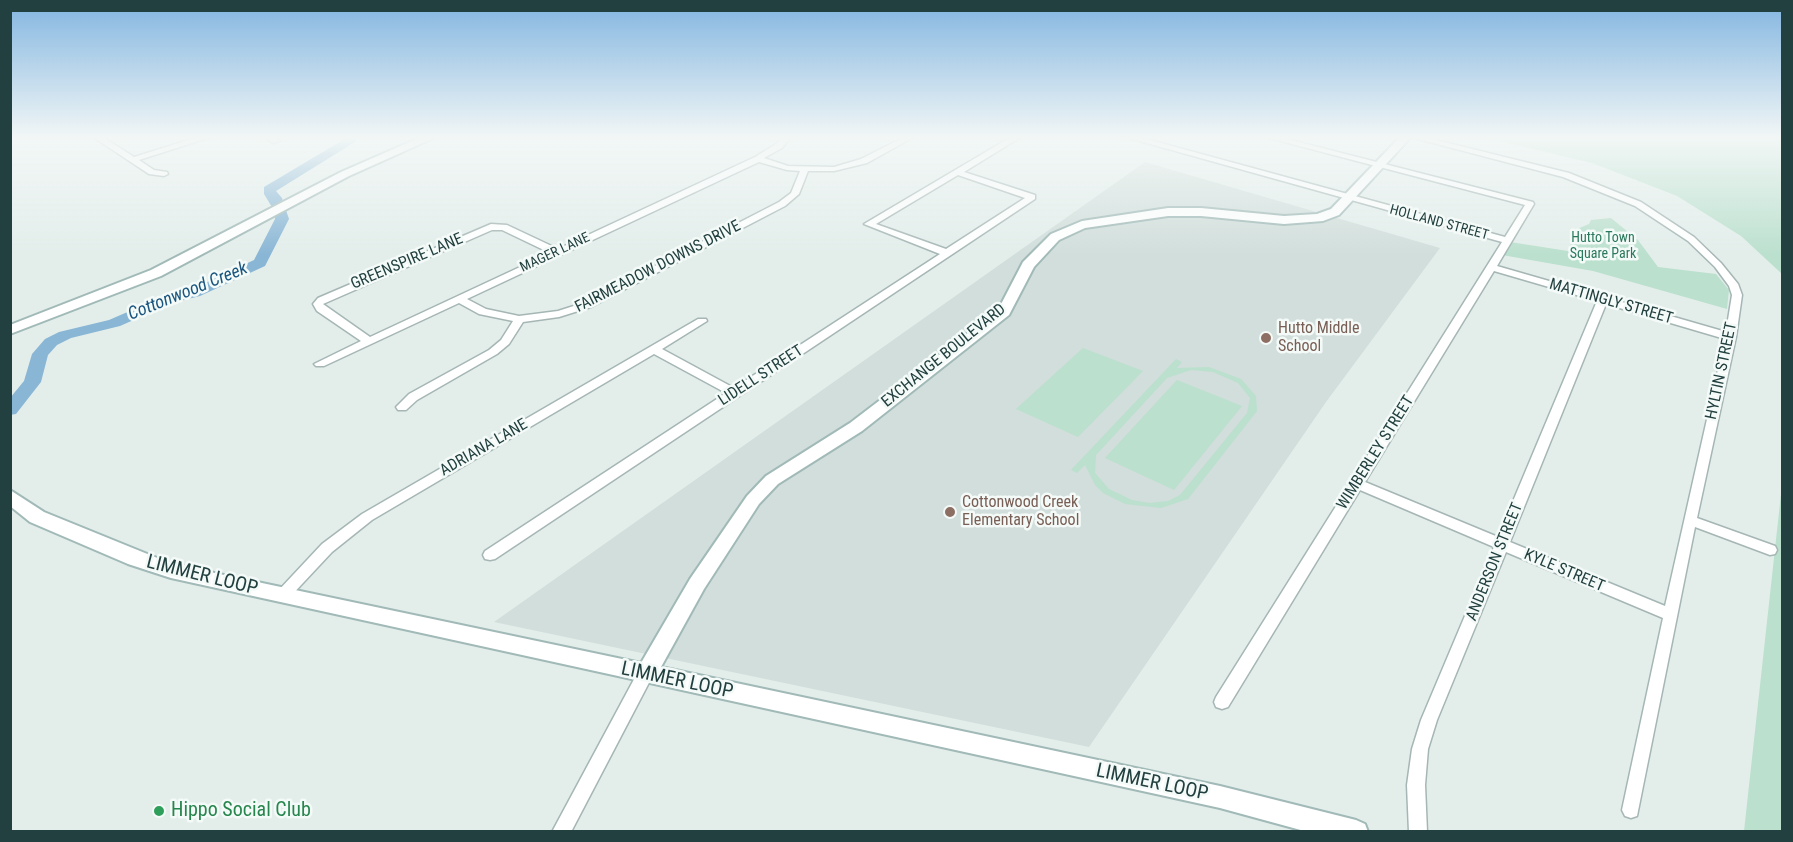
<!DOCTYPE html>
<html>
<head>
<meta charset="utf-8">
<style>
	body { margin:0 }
	#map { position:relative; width:1793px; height:842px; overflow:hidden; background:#e3eeeb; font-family:"Roboto Condensed",sans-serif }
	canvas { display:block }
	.frame { position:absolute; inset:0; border:12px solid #22403f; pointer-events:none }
</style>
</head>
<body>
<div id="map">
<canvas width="1793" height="842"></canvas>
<div class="frame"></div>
</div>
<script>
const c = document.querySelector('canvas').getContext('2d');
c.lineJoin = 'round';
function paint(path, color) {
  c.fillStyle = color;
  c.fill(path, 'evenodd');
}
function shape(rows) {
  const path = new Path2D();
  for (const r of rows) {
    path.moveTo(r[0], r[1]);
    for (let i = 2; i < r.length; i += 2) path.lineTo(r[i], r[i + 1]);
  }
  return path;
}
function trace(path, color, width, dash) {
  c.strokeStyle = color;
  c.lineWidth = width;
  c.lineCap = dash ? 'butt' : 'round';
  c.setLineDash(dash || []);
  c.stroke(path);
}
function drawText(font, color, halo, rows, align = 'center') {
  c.font = font + ' "Roboto Condensed",sans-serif';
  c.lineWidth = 5;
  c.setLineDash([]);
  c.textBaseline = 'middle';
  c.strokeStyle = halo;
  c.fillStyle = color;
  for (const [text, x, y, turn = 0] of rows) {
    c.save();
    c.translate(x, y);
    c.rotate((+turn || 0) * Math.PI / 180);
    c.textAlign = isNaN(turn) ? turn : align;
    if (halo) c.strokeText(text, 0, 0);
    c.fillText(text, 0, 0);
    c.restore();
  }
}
const built = shape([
	[1145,162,1440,248,1326,402,1089,747,494,622]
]);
const green = shape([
	[1482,137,1782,137,1782,274,1741,236,1677,196,1592,163],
	[1611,218,1638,240,1658,267,1716,274,1729,290,1727,309,1593,271,1502,255,1510,242,1568,251,1577,229,1589,224,1591,220],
	[1083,348,1143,371,1078,437,1016,409],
	[1176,359,1182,362,1177,368,1209,367,1241,379,1256,396,1257,411,1188,499,1161,508,1125,504,1103,493,1095,485,1085,465,1077,473,1071,470],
	[1191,370,1213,372,1238,383,1250,398,1247,413,1180,495,1168,501,1149,503,1132,500,1109,489,1095,473,1096,455,1167,378],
	[1177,380,1242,406,1174,490,1105,458],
	[1782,485,1782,831,1744,831]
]);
const river = shape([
	[348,137,363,137,276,191,282,198,289,219,265,266,200,296,172,303,120,326,71,338,57,345,48,355,41,382,16,414,10,415,10,398,24,381,32,354,45,339,59,332,109,320,162,297,190,290,254,260,275,219,275,212,264,194,264,187,348,137]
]);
const street = shape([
	[93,137,103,137,134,157,198,137,211,137,139,160,154,170,167,172,168,174,164,176,149,174,93,137],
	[265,137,275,137,280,141,273,143,265,137],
	[783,137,791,137,782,148,764,158,788,166,834,167,861,159,904,137,914,137,867,163,834,171,808,171,799,194,785,206,591,307,559,317,523,322,509,344,497,354,417,400,406,410,398,410,396,407,409,394,489,350,501,340,513,321,479,314,459,303,324,366,316,366,314,364,361,341,317,311,313,304,318,298,491,224,507,225,558,249,755,157,776,144,783,137],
	[759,162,787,170,800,171,791,193,779,202,583,303,558,311,519,316,486,309,467,299,759,162],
	[492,230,502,230,550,253,370,337,323,304,492,230],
	[1011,137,1021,137,964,172,1035,195,1035,199,495,559,490,560,485,559,483,555,485,551,726,393,654,354,372,520,332,552,288,599,283,601,278,599,276,595,278,591,322,544,362,514,698,319,706,319,707,321,662,349,734,388,940,254,864,224,1011,137],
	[958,175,1025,198,946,249,876,224,958,175],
	[1125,137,1139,137,1505,237,1525,205,1265,137,1279,137,1533,202,1534,204,1497,266,1726,332,1732,295,1729,286,1715,267,1688,241,1635,206,1563,177,1410,137,1424,137,1569,173,1641,202,1694,237,1721,263,1738,284,1742,295,1736,337,1697,518,1775,546,1777,550,1775,554,1770,555,1695,527,1637,816,1631,818,1625,816,1622,810,1663,618,1506,552,1437,720,1428,749,1425,785,1427,832,1409,832,1407,785,1412,749,1421,720,1494,547,1360,490,1228,707,1222,709,1216,707,1214,702,1216,697,1502,242,1125,137],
	[1494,271,1597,301,1498,537,1365,482,1494,271],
	[1606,304,1725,339,1665,606,1510,542,1606,304],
	[645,668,651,670,653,675,571,832,552,832,639,670,645,668]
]);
const secondary = shape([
	[421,137,436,137,349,176,161,276,10,334,10,325,151,270,341,172,421,137],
	[1400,137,1411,137,1339,215,1323,221,1284,224,1201,216,1168,216,1085,228,1059,240,1034,267,1009,315,862,431,778,484,759,504,704,589,661,667,1220,786,1356,820,1365,824,1368,832,1308,832,1220,808,171,578,128,564,30,522,10,506,10,490,44,512,172,564,641,663,690,579,747,496,766,476,850,423,998,310,1023,262,1051,234,1082,221,1168,208,1201,208,1284,216,1317,214,1331,209,1400,137]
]);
const markers = [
	[1266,338,6,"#8d6e63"],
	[950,512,6,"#8d6e63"],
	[159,811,6,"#2e9e5b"]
];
const farStreetnames = [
	["HOLLAND STREET",1439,223,15],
	["MAGER LANE",555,253,-25]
];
const farParknames = [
	["Hutto Town",1603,238],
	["Square Park",1603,254]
];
const streetNames = [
	["GREENSPIRE LANE",407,262,-23],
	["FAIRMEADOW DOWNS DRIVE",658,267,-27],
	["MATTINGLY STREET",1611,302,16],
	["EXCHANGE BOULEVARD",944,356,-39],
	["HYLTIN STREET",1722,371,-78],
	["LIDELL STREET",761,376,-33],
	["ADRIANA LANE",484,448,-30],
	["WIMBERLEY STREET",1376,453,-58],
	["ANDERSON STREET",1495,562,-68],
	["KYLE STREET",1564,571,23]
];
const educationNames = [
	["Hutto Middle",1278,329],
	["School",1278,347],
	["Cottonwood Creek",962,503],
	["Elementary School",962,521]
];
const waterNames = [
	["Cottonwood Creek",188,292,-22]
];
const nearStreetnames = [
	["LIMMER LOOP",202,576,14],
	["LIMMER LOOP",677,681,12],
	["LIMMER LOOP",1152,783,12]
];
const nearLeisurenames = [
	["Hippo Social Club",171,811]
];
paint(built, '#d1dedb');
paint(green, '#bbe0ce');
paint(river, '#89b6d5');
trace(street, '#a5b6b4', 3);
trace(secondary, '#a1bab7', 4);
paint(street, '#fff');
paint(secondary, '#fff');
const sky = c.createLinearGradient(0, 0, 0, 255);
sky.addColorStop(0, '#82b5e0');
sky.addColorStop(0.54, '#f2f7f6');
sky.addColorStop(1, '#f2f7f600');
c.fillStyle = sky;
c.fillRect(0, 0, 1793, 255);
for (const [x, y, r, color] of markers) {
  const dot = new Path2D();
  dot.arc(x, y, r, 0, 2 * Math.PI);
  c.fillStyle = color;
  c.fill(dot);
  trace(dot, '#f4faf8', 2);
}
drawText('14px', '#22403f', '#f4faf8', farStreetnames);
drawText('14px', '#2a795c', '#f4faf8', farParknames);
drawText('16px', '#22403f', '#f4faf8', streetNames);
drawText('16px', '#785e54', '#f4faf8', educationNames, 'left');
drawText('italic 18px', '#19557f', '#f4faf8', waterNames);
drawText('20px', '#22403f', '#f4faf8', nearStreetnames);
drawText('20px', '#27864d', '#f4faf8', nearLeisurenames, 'left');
</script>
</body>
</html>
